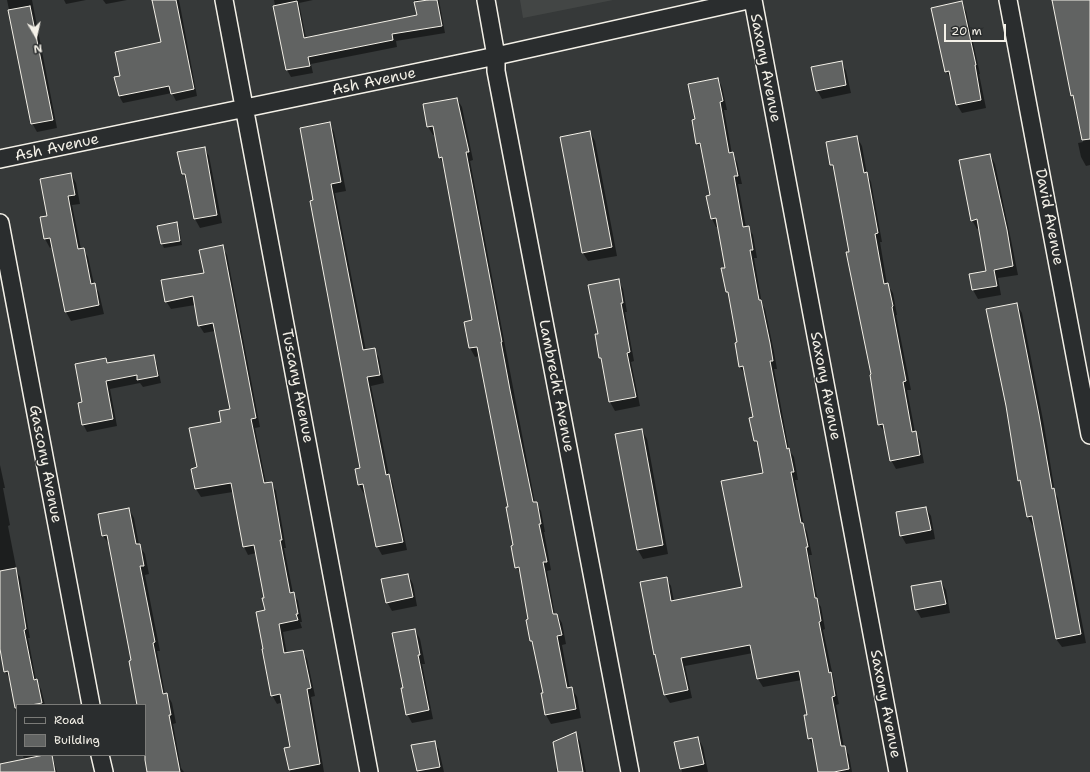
<!DOCTYPE html>
<html>
<head>
<meta charset="utf-8">
<style>
	body { margin:0 }
	#map { position:relative; width:1090px; height:772px; overflow:hidden; background:#363939; font-family:"Shantell Sans",sans-serif }
	canvas { display:block }
	.legend { position:absolute; left:16px; top:704px; width:130px; height:52px; box-sizing:border-box; background:#2a2d2e; border:1px solid #7b7b78; margin:0; padding:5px 7px; list-style:none; font-size:12px; color:#f4f1e8 }
	.legend li { display:flex; align-items:center; gap:8px; height:20px }
	.legend b { width:20px; border:1px solid #7b7b78 }
	.north { position:absolute; left:16px; top:16px; width:40px; height:40px; -webkit-text-stroke:3px #2a2d2e; paint-order:stroke; rotate:171deg; font-size:11px; font-weight:700; line-height:16px; text-align:center; color:#f4f1e8 }
	.north::after { content:''; display:block; margin:auto; width:14px; height:18px; background:#f4f1e8; clip-path:polygon(50% 0,100% 100%,50% 72%,0 100%) }
	.scale { position:absolute; left:944px; top:24px; width:62px; height:18px; box-sizing:border-box; border:2px solid #f4f1e8; border-top:0; padding-left:5px; font-size:12px; line-height:14px; white-space:nowrap; color:#f4f1e8; -webkit-text-stroke:3px #2a2d2e; paint-order:stroke }
</style>
</head>
<body>
<div id="map">
<canvas width="1090" height="772"></canvas>
<ul class="legend">
<li><b style="height:5px;background:#2a2d2e"></b>Road</li>
<li><b style="height:11px;background:#616362"></b>Building</li>
</ul>
<div class="north">N</div>
<div class="scale">20 m</div>
</div>
<script>
const c = document.querySelector('canvas').getContext('2d');
c.lineJoin = 'round';
function paint(path, color) {
  c.fillStyle = color;
  c.fill(path, 'evenodd');
}
function shape(rows) {
  const path = new Path2D();
  for (const r of rows) {
    path.moveTo(r[0], r[1]);
    for (let i = 2; i < r.length; i += 2) path.lineTo(r[i], r[i + 1]);
  }
  return path;
}
function trace(path, color, width, dash) {
  c.strokeStyle = color;
  c.lineWidth = width;
  c.lineCap = dash ? 'butt' : 'round';
  c.setLineDash(dash || []);
  c.stroke(path);
}
function drawText(font, color, halo, rows, align = 'center') {
  c.font = font + ' "Shantell Sans",sans-serif';
  c.lineWidth = 3;
  c.setLineDash([]);
  c.textBaseline = 'middle';
  c.strokeStyle = halo;
  c.fillStyle = color;
  for (const [text, x, y, turn = 0] of rows) {
    c.save();
    c.translate(x, y);
    c.rotate((+turn || 0) * Math.PI / 180);
    c.textAlign = isNaN(turn) ? turn : align;
    if (halo) c.strokeText(text, 0, 0);
    c.fillText(text, 0, 0);
    c.restore();
  }
}
const built = shape([
	[520,0,613,0,523,18]
]);
const shadow = shape([
	[7,0,32,0,57,128,37,132,32,123],
	[64,0,86,0,66,4],
	[103,0,127,0,106,4],
	[153,0,179,0,197,96,176,101,172,93,123,103,119,96,121,76,162,43],
	[274,0,313,0,299,3,306,38,418,15,415,0,439,0,445,33,396,41,397,47,311,64,313,73,291,77,287,70],
	[1053,0,1090,0,1090,165,1086,166,1081,157,1078,143,1083,142,1076,103,1072,95],
	[961,2,966,11,980,74,979,74,986,108,962,113,957,105,952,80,951,80,946,71],
	[841,62,846,71,851,93,822,99,817,90],
	[718,79,722,87,727,110,724,110,732,154,737,162,742,184,738,184,746,227,748,227,753,235,757,258,754,258,762,304,765,309,774,352,777,369,774,369,789,450,794,457,798,480,795,480,804,526,807,532,812,555,809,555,818,602,821,607,825,629,823,630,839,704,836,705,844,747,849,755,852,772,819,772,814,747,809,739,808,715,802,680,763,687,758,679,753,653,685,666,692,698,670,703,665,695,657,657,666,578,671,586,674,601,743,588,764,474,759,449,755,441,750,418,754,418,745,375,740,367,739,343,730,297,727,292,726,269,719,227,716,227,712,219,707,197,711,196,703,151,697,143,696,120],
	[457,99,462,107,473,160,470,161,535,503,541,511,545,532,544,532,551,570,547,571,555,615,557,615,562,623,566,644,562,645,570,689,572,689,577,697,581,718,551,724,546,715,542,694,544,694,534,647,531,641,527,620,529,620,522,576,516,567,510,508,480,356,475,357,470,348,474,321,444,166,440,158,435,135,433,135,428,127],
	[329,123,334,132,346,191,335,193,366,351,374,349,379,358,384,383,371,386,389,475,393,484,407,550,382,555,377,546,366,493,364,494,359,485,356,469,361,468,315,201],
	[590,132,595,141,617,256,588,261,583,253],
	[857,137,862,146,867,174,871,182,882,242,880,242,887,284,893,293,897,315,896,315,911,390,907,390,915,432,920,441,924,463,896,469,891,460,885,433,879,424,872,375,836,173,831,165],
	[204,148,209,156,222,223,200,228,195,219,187,182,183,174],
	[990,155,995,164,1011,240,1018,275,998,278,1001,295,978,299,973,290,970,275,987,272,980,228,977,229,972,220],
	[71,174,76,183,80,204,72,205,81,249,83,249,88,257,94,284,99,293,104,314,71,321,66,312,53,247,50,248,45,239,41,218,48,217],
	[177,223,179,227,182,245,164,248,162,244,158,226],
	[222,247,227,255,260,427,255,428,266,483,271,483,276,491,286,548,284,548,293,593,298,601,302,622,300,622,302,628,283,632,287,654,302,651,307,659,315,696,311,697,324,772,290,772,286,749,291,748,283,702,277,704,272,695,264,649,266,611,265,598,256,553,248,555,244,547,233,492,201,497,196,489,192,469,198,468,222,423,231,410,215,331,204,333,199,325,195,305,171,309,166,301,205,274],
	[618,280,623,289,627,312,625,312,634,361,631,362,640,406,615,411,610,402,602,361,600,358,599,335],
	[1017,305,1022,313,1044,425,1055,493,1058,498,1086,643,1062,647,1056,639,1035,525,1033,526,1028,517,1022,485,1019,480,1007,406],
	[153,356,157,364,161,383,143,387,140,383,110,389,117,426,87,432,83,424,84,403,106,359,108,364],
	[642,430,647,439,668,554,643,559,638,550,617,435],
	[0,465,5,488,3,488,10,525,8,526,17,572,20,577,24,600,23,600,30,638,28,638,36,680,41,689,45,705,17,705,17,718,10,680,5,671,0,632],
	[926,508,931,516,935,539,906,544,901,535],
	[129,509,134,518,139,545,145,554,149,574,145,575,160,651,157,651,165,694,167,694,172,703,176,723,173,724,181,768,184,772,152,772,145,754,145,705,138,705,132,661,109,544,103,536,100,515],
	[408,575,413,584,417,606,392,611,387,602],
	[941,582,946,590,950,613,921,618,916,609],
	[415,630,420,639,425,664,422,664,433,719,412,723,407,714,404,689],
	[575,733,580,742,586,772,557,772,556,769,558,768],
	[698,738,703,747,708,772,682,772,676,742],
	[434,742,439,750,444,772,418,772,413,746],
	[23,755,52,755,57,772,26,772]
]);
const building = shape([
	[152,0,176,0,194,89,171,94,169,86,119,96,114,77,120,76,115,52,161,42,152,0],
	[428,0,437,0,442,26,392,34,393,40,308,57,310,66,286,70,273,6,297,1,304,38,417,15,414,2,428,0],
	[1052,0,1090,0,1090,139,1082,140,1073,95,1071,96,1052,0],
	[962,1,976,65,975,65,981,100,956,105,949,71,945,72,931,8,962,1],
	[30,6,53,120,31,124,8,10,30,6],
	[842,61,846,85,816,91,811,67,842,61],
	[718,78,723,101,720,102,729,153,733,152,738,176,734,176,743,227,749,226,753,250,750,250,759,300,761,300,770,343,773,361,770,361,780,414,787,449,789,448,794,472,791,472,801,523,803,523,808,547,806,547,815,598,817,598,821,621,819,622,829,673,831,672,835,696,832,697,841,746,845,746,849,769,834,772,818,772,812,738,808,739,804,715,807,715,799,671,757,679,750,645,681,658,688,690,664,695,655,654,654,655,640,582,667,577,671,601,742,587,721,481,763,473,757,441,754,441,749,418,753,417,743,366,739,367,735,343,737,342,728,292,726,292,721,268,725,268,716,218,711,219,706,196,710,195,700,143,696,144,692,120,695,119,688,84,718,78],
	[457,98,469,152,466,152,502,342,501,342,510,390,533,502,537,502,541,524,539,524,547,562,543,562,553,614,557,614,562,635,557,636,567,688,572,687,576,709,545,715,541,693,543,693,532,641,530,641,526,620,528,619,519,567,515,568,511,546,513,545,506,507,508,507,477,347,469,348,464,322,472,320,442,157,439,158,433,126,427,127,423,104,457,98],
	[330,122,341,182,331,184,363,350,375,348,380,375,367,377,386,475,389,474,403,542,376,547,363,484,358,485,355,469,360,468,310,201,313,200,300,128,330,122],
	[590,131,612,247,582,253,560,137,590,131],
	[857,136,864,173,867,172,878,233,875,234,884,284,888,283,893,306,892,307,906,381,903,382,912,432,916,431,920,455,890,461,883,424,878,425,870,375,871,374,846,252,849,252,833,165,830,165,826,142,857,136],
	[205,147,217,215,194,219,185,174,182,174,177,152,205,147],
	[990,154,1007,230,1013,266,994,270,997,286,972,290,969,274,986,271,977,219,971,221,959,160,990,154],
	[71,173,75,195,68,196,78,249,84,248,91,284,95,283,99,305,65,312,50,238,44,239,40,217,47,216,40,179,71,173],
	[177,222,180,241,161,244,157,226,177,222],
	[223,245,256,418,251,419,264,483,272,482,282,540,280,540,290,593,294,592,298,614,296,614,298,620,279,624,284,653,303,650,311,688,307,689,320,764,289,770,284,748,290,747,280,694,271,696,262,649,263,649,256,612,265,610,262,598,264,598,254,545,243,547,231,483,195,489,191,469,197,467,189,428,221,422,219,411,230,409,213,323,198,326,193,296,165,302,161,280,204,273,199,250,223,245],
	[619,279,623,303,621,303,630,352,627,353,636,397,609,402,601,358,599,358,595,334,598,334,588,285,619,279],
	[1017,303,1039,415,1052,489,1054,488,1081,634,1056,639,1032,516,1027,517,1020,480,1018,481,1006,406,986,309,1017,303],
	[154,355,158,376,137,380,137,375,106,381,113,419,82,425,78,403,82,402,75,364,106,358,107,363,154,355],
	[642,429,663,545,637,550,615,434,642,429],
	[926,507,931,530,900,536,896,512,926,507],
	[129,508,136,544,140,544,144,566,140,566,155,642,153,643,163,694,167,693,171,715,169,715,180,772,147,772,145,760,145,705,137,705,129,661,131,660,107,535,102,536,98,514,129,508],
	[16,568,26,629,24,630,34,680,37,679,42,703,31,705,17,705,17,708,15,708,8,671,4,672,0,649,0,571,16,568],
	[408,574,413,597,386,603,381,579,408,574],
	[941,581,946,604,915,610,911,586,941,581],
	[415,629,420,655,418,655,429,710,406,715,401,688,403,688,392,633,415,629],
	[576,732,583,772,558,772,553,742,576,732],
	[698,737,704,764,680,769,674,742,698,737],
	[435,741,440,767,417,771,411,745,435,741],
	[44,755,52,755,55,772,0,772,0,764,44,755]
]);
const street = shape([
	[224,0,369,772],
	[486,0,496,56,496,71,630,772],
	[753,0,898,772],
	[1008,0,1090,435],
	[0,159,496,56,748,0],
	[0,223,91,705],
	[100,755,104,772]
]);
const streetNames = [
	["Saxony Avenue",765,68,79],
	["Ash Avenue",374,82,-12],
	["Ash Avenue",57,148,-12],
	["David Avenue",1049,217,79],
	["Tuscany Avenue",297,386,79],
	["Lambrecht Avenue",556,386,79],
	["Saxony Avenue",825,386,79],
	["Gascony Avenue",45,464,79],
	["Saxony Avenue",885,704,79]
];
paint(built, '#434645');
paint(shadow, '#0007');
paint(building, '#616362');
trace(building, '#f4f1e8', 1);
trace(street, '#f4f1e8', 20);
trace(street, '#2a2d2e', 17);
drawText('15px', '#f4f1e8', '#2a2d2e', streetNames);
</script>
</body>
</html>
